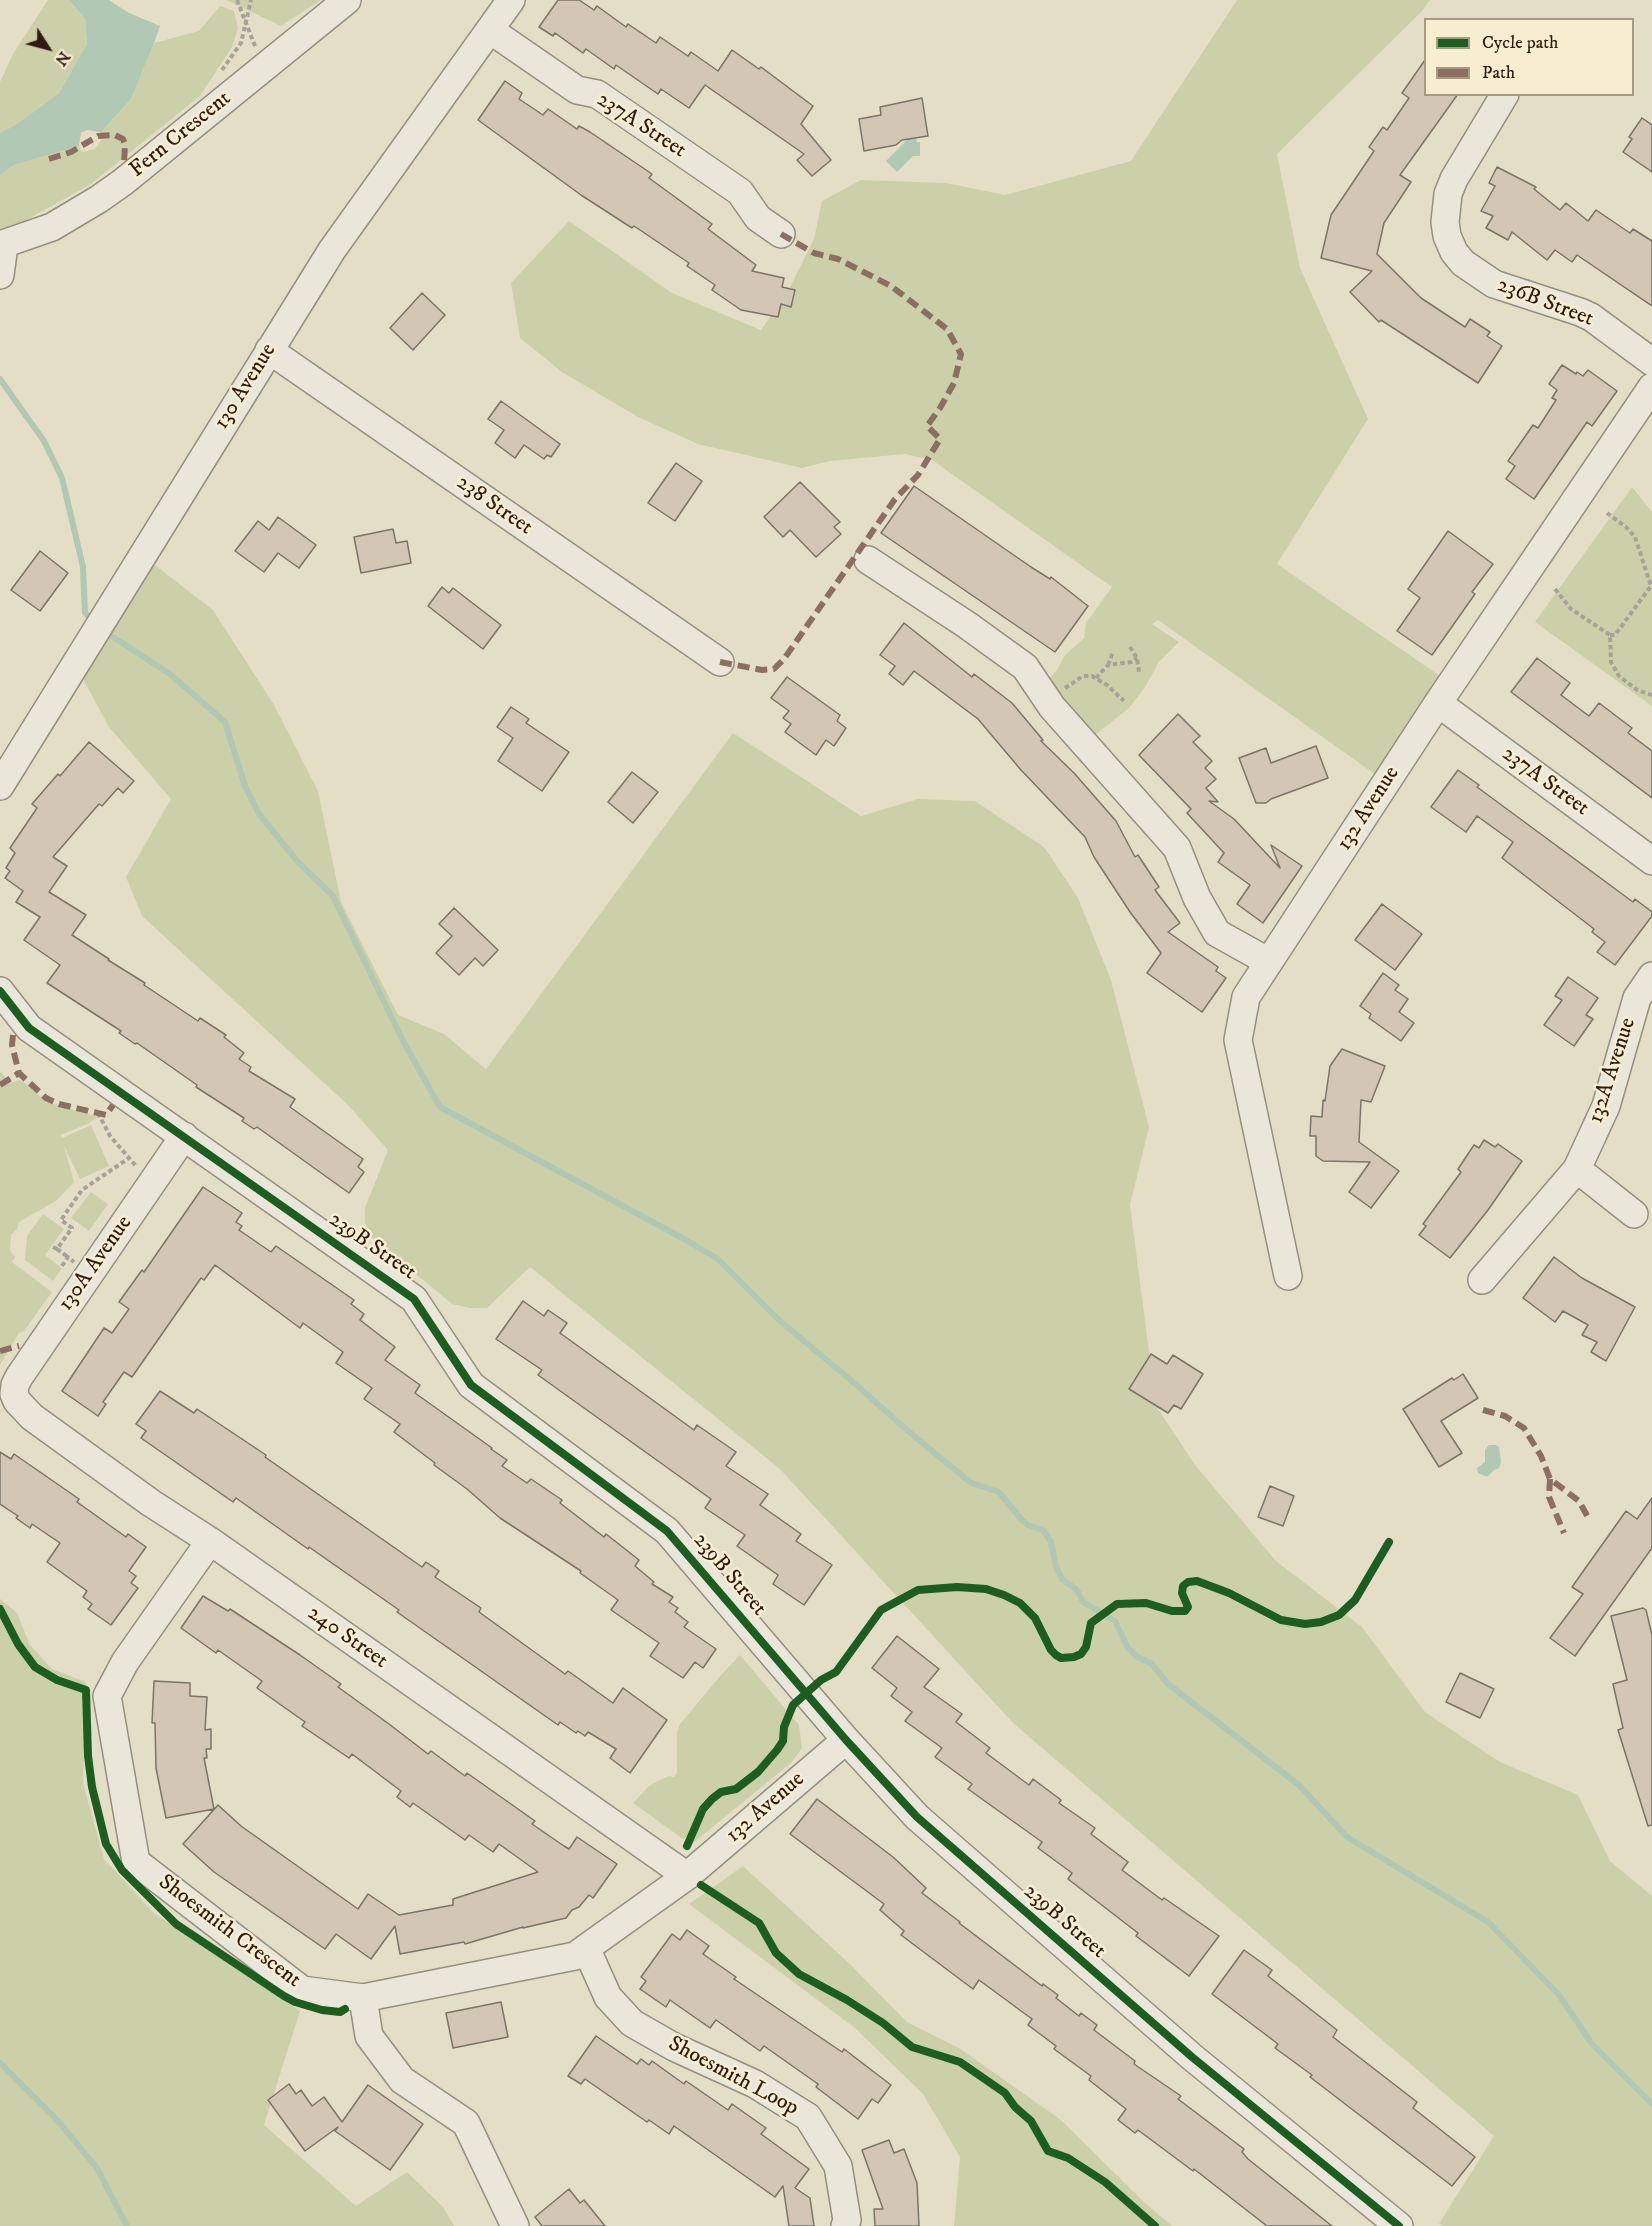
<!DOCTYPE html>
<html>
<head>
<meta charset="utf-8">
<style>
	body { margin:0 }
	#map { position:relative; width:1652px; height:2226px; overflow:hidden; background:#e5dec6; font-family:"IM FELL DW Pica",serif }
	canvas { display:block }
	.legend { position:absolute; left:1424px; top:18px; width:210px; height:78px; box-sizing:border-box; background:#f7eed2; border:2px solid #a79a85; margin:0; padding:8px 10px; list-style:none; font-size:18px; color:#2f1b11 }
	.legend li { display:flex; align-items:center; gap:12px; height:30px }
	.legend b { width:30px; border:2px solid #a79a85 }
	.north { position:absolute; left:18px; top:18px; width:60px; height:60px; -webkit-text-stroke:4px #f7eed2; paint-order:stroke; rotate:126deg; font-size:16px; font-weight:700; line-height:24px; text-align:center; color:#2f1b11 }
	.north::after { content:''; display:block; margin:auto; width:21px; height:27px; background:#2f1b11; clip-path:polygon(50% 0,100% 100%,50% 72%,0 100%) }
</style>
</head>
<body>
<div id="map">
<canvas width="1652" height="2226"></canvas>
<ul class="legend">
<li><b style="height:8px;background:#1b5e20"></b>Cycle path</li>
<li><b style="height:8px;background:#8d6e63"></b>Path</li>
</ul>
<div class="north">N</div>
</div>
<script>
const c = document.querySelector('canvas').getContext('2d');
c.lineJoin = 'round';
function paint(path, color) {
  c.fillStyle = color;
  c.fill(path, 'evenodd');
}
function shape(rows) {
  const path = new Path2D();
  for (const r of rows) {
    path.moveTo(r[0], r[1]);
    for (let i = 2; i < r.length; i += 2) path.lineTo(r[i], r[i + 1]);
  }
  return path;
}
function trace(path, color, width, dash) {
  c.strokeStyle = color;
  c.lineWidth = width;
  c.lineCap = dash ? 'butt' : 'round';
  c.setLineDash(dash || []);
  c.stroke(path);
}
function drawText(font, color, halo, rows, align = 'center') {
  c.font = font + ' "IM FELL DW Pica",serif';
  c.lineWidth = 5;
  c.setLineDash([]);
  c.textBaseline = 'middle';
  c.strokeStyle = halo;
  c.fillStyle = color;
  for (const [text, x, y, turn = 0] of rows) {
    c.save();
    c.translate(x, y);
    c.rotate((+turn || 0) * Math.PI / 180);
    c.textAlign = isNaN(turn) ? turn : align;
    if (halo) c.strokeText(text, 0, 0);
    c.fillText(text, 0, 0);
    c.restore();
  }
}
const green = shape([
	[48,0,69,0,85,19,87,44,59,93,17,124,0,133,0,82,13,54],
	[226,0,321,0,281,26],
	[1237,0,1430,0,1421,12,1277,154,1300,268,1368,419,1277,564,1443,678,1376,775,1158,620,1152,624,1179,642,1159,662,1145,687,1129,708,1095,735,1071,710,1048,680,1057,670,1065,655,1084,638,1086,623,1112,587,932,460,905,454,830,461,802,468,698,444,638,417,562,372,520,338,511,283,569,221,672,293,761,330,787,293,814,239,822,201,861,180,946,183,1005,195,1131,161],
	[220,6,234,11,238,28,232,47,200,96,91,184,7,231,0,232,0,175,14,165,79,146,82,152,95,149,102,139,101,132,131,99,154,43,199,31],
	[1632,487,1652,512,1652,706,1535,622],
	[142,555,213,610,274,705,318,791,341,902,398,1015,444,1034,486,1069,733,733,861,816,918,799,975,801,1044,847,1078,898,1111,980,1149,1127,1130,1205,1156,1406,1195,1465,1276,1561,1362,1627,1425,1712,1500,1762,1578,1795,1610,1861,1652,1896,1652,2226,1443,2226,1439,2224,1494,2136,1013,1723,780,1469,530,1267,487,1308,470,1308,452,1304,370,1236,365,1222,365,1208,388,1150,348,1105,142,916,126,877,171,799,109,727,75,664],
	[0,1071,10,1083,21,1080,47,1102,98,1117,89,1123,61,1135,62,1138,91,1125,109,1166,80,1179,64,1146,74,1182,56,1201,19,1222,17,1229,11,1235,10,1250,15,1257,12,1262,52,1292,24,1331,19,1333,0,1365],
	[91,1192,108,1204,89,1231,71,1218],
	[43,1214,64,1229,45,1255,62,1268,53,1281,25,1260,27,1236],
	[0,1599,17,1613,30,1645,52,1669,86,1682,83,1783,104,1859,154,1913,300,2011,264,2125,356,2206,407,2172,443,2207,454,2226,0,2226],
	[740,1655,799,1725,802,1748,792,1762,692,1844,690,1836,683,1839,633,1803,649,1786,662,1779,669,1776,674,1777,677,1773,677,1732,680,1724,721,1675],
	[743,1866,850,1964,907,2022,959,2048,1061,2120,1145,2203,1172,2226,954,2226,960,2157,923,2094,855,2028,689,1904]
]);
const water = shape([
	[69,0,109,0,129,13,160,26,154,43,131,99,101,132,87,130,81,133,79,146,14,165,0,175,0,133,17,124,59,93,87,44,85,19],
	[909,138,916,139,917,142,920,142,920,156,913,156,897,172,886,161],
	[1489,1445,1496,1445,1499,1447,1501,1462,1499,1468,1494,1470,1487,1477,1478,1473,1477,1468,1485,1462,1485,1450]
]);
const stream = shape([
	[0,379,44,441,62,478,83,567,85,613,87,615],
	[113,637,170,674,225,722,245,786,259,814,298,862,333,896,402,1039,440,1107,686,1240,718,1259,779,1320,852,1381,908,1431,971,1483,999,1492,1021,1519,1028,1525,1043,1530,1051,1542,1056,1567,1062,1579,1077,1590,1083,1602,1115,1621,1128,1648,1139,1658,1151,1663,1168,1684,1299,1785,1347,1837,1488,1922,1559,1995,1592,2044,1652,2104],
	[0,2063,58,2121,97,2168,127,2226]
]);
const building = shape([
	[558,0,579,0,594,10,597,6,626,27,628,24,656,43,660,37,688,56,691,52,718,71,732,50,759,69,761,67,813,106,801,124,831,160,812,176,797,160,804,154,705,85,689,108,661,89,658,94,616,65,614,69,586,49,583,53,555,33,553,36,539,27,558,0],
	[1425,60,1425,94,1458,94,1400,175,1411,182,1384,223,1377,254,1421,298,1465,327,1470,319,1490,332,1487,336,1502,346,1478,383,1381,320,1379,322,1350,292,1372,271,1321,258,1331,215,1374,151,1369,147,1383,127,1387,130,1409,98,1402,93,1425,60],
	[505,81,522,93,519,99,543,115,548,109,577,129,579,126,590,132,652,174,649,178,712,224,708,229,756,265,752,271,784,278,782,287,795,290,791,307,781,304,778,317,741,310,712,290,715,285,687,266,689,263,634,226,632,228,581,195,478,120,505,81],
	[922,98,928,136,902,140,896,145,864,151,859,119,881,115,880,107,922,98],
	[1642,118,1652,125,1652,172,1623,152,1632,139,1629,137,1642,118],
	[1497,167,1536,187,1534,189,1560,210,1566,203,1588,221,1596,210,1630,233,1633,229,1652,241,1652,306,1577,255,1572,262,1555,250,1547,260,1512,232,1508,240,1486,228,1493,216,1481,211,1495,186,1489,183,1497,167],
	[422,293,445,315,413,350,390,328,422,293],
	[1562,365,1576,374,1577,372,1583,376,1588,370,1617,391,1592,426,1587,422,1534,499,1506,479,1515,466,1508,461,1533,425,1538,428,1556,400,1552,398,1557,390,1549,384,1562,365],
	[501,401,560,444,551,457,547,455,544,459,524,445,515,458,495,443,504,430,488,419,501,401],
	[676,463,702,481,675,521,648,503,676,463],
	[800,482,840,522,834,527,841,534,816,557,790,530,783,537,764,517,800,482],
	[914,486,1031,567,1050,579,1051,577,1088,606,1055,652,881,533,914,486],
	[278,517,316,545,299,568,278,553,264,572,235,551,258,521,269,530,278,517],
	[393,529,396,543,407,541,411,563,361,573,354,537,393,529],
	[1448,531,1493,564,1472,592,1475,594,1432,655,1397,631,1420,598,1408,589,1448,531],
	[40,551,68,573,40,611,11,590,40,551],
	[442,587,449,593,453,588,501,625,483,649,428,606,442,587],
	[904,623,972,677,974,674,1012,703,1043,740,1041,741,1074,773,1116,821,1135,857,1138,855,1159,887,1155,890,1180,923,1168,932,1218,967,1216,971,1226,978,1202,1012,1147,973,1161,953,1130,912,1094,857,1085,837,1021,770,978,719,914,671,903,685,889,674,895,666,880,655,904,623],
	[1537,658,1570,683,1561,695,1589,716,1599,703,1632,728,1628,733,1652,751,1652,798,1511,692,1537,658],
	[787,677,840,715,837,721,846,728,834,746,826,740,816,755,785,732,791,724,783,718,789,711,771,698,787,677],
	[511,707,529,719,526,723,569,752,542,791,498,761,513,738,497,727,511,707],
	[1178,714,1200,736,1193,742,1212,761,1205,768,1216,779,1206,788,1218,802,1209,801,1234,819,1280,868,1271,845,1302,866,1263,923,1237,904,1250,885,1218,862,1224,853,1187,813,1191,809,1139,755,1178,714],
	[89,742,134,781,123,793,118,788,102,806,99,804,53,857,67,866,49,892,86,915,72,935,109,959,108,960,145,983,144,985,198,1021,200,1018,226,1035,224,1037,244,1053,239,1059,251,1067,249,1071,295,1099,290,1107,363,1159,358,1167,364,1172,349,1193,257,1127,254,1129,242,1121,244,1118,196,1087,197,1085,137,1043,135,1044,119,1033,121,1031,47,983,60,965,24,940,40,917,16,902,23,891,5,878,10,871,6,868,15,853,10,848,37,808,32,804,58,774,60,776,89,742],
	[1316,746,1328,778,1271,799,1266,803,1256,803,1239,758,1266,748,1271,763,1316,746],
	[1458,770,1479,785,1477,787,1633,902,1635,899,1652,912,1652,916,1615,965,1597,952,1605,942,1592,932,1594,929,1502,858,1513,842,1477,816,1466,832,1431,807,1458,770],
	[632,772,658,792,633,823,608,802,632,772],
	[1382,904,1422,934,1395,970,1355,940,1382,904],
	[454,908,498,950,483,966,475,958,459,975,436,953,452,936,439,924,454,908],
	[1383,973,1399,985,1395,990,1408,999,1399,1012,1414,1023,1401,1041,1369,1018,1371,1014,1360,1006,1383,973],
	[1568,977,1598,998,1586,1015,1593,1019,1574,1046,1544,1025,1562,1000,1555,996,1568,977],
	[1342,1049,1385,1066,1371,1102,1361,1100,1359,1142,1399,1171,1371,1208,1349,1192,1370,1162,1323,1161,1316,1156,1316,1136,1310,1136,1311,1116,1322,1117,1323,1100,1325,1101,1330,1066,1342,1049],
	[1484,1140,1495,1147,1498,1144,1522,1161,1488,1210,1450,1258,1419,1235,1426,1226,1423,1224,1461,1172,1458,1169,1474,1145,1479,1148,1484,1140],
	[203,1187,242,1213,236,1222,242,1226,239,1230,271,1252,276,1246,354,1300,351,1304,364,1314,360,1320,395,1347,385,1360,420,1385,415,1393,492,1448,491,1449,507,1460,502,1466,527,1483,531,1479,562,1500,560,1503,604,1537,606,1534,639,1560,635,1566,654,1582,652,1584,673,1597,669,1602,678,1608,675,1612,688,1622,684,1627,716,1649,703,1668,695,1662,683,1678,650,1656,659,1643,611,1610,618,1600,580,1573,581,1571,500,1518,467,1489,434,1465,435,1463,394,1432,400,1424,364,1399,372,1388,336,1363,343,1352,303,1323,300,1328,215,1265,204,1280,201,1278,132,1377,124,1372,103,1402,106,1404,98,1416,62,1391,104,1328,112,1333,129,1309,119,1302,142,1270,144,1272,203,1187],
	[1554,1257,1582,1278,1635,1307,1606,1361,1591,1352,1597,1342,1582,1335,1588,1325,1563,1311,1555,1322,1523,1298,1554,1257],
	[523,1301,544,1316,548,1310,567,1323,560,1333,694,1430,697,1425,736,1452,726,1466,768,1494,760,1505,801,1534,796,1541,832,1565,804,1605,773,1584,778,1575,737,1546,745,1535,705,1508,711,1499,538,1375,542,1370,496,1339,523,1301],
	[1151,1354,1167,1364,1173,1355,1203,1374,1181,1409,1174,1405,1168,1413,1129,1389,1151,1354],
	[1463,1374,1478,1398,1441,1421,1462,1453,1439,1467,1403,1409,1452,1378,1454,1380,1463,1374],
	[160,1391,194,1413,197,1409,266,1455,265,1457,422,1567,426,1562,439,1571,435,1577,481,1608,479,1612,565,1674,568,1671,613,1703,623,1688,667,1720,630,1773,610,1758,616,1749,588,1732,585,1736,578,1731,576,1733,560,1722,558,1725,397,1612,399,1610,309,1547,308,1549,236,1498,233,1502,141,1438,146,1431,136,1424,160,1391],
	[0,1452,11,1459,14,1454,79,1499,77,1502,126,1537,128,1534,146,1547,129,1571,136,1576,131,1583,138,1588,111,1625,88,1609,92,1604,83,1597,87,1591,47,1562,60,1543,32,1524,30,1528,16,1518,18,1516,0,1504,0,1452],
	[1270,1486,1294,1496,1283,1526,1258,1517,1270,1486],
	[1652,1498,1652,1548,1575,1656,1550,1638,1583,1594,1572,1587,1626,1511,1637,1519,1652,1498],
	[203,1596,228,1611,230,1609,300,1655,341,1684,338,1687,389,1724,428,1754,431,1751,465,1776,467,1773,535,1821,532,1824,564,1846,569,1849,577,1837,617,1864,593,1898,589,1895,579,1907,572,1910,566,1918,523,1928,523,1927,465,1944,464,1942,400,1954,395,1926,371,1959,336,1934,325,1949,214,1872,183,1844,218,1805,241,1826,358,1909,368,1894,399,1915,453,1905,453,1899,538,1872,499,1844,493,1852,469,1835,465,1840,413,1803,410,1807,397,1797,401,1791,352,1754,349,1758,302,1726,305,1722,257,1688,262,1681,218,1650,216,1653,181,1628,203,1596],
	[1643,1608,1646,1610,1652,1635,1652,1825,1648,1826,1618,1730,1623,1728,1613,1684,1627,1680,1611,1616,1643,1608],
	[897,1636,939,1669,924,1687,962,1714,956,1722,990,1748,986,1753,1029,1785,1033,1779,1061,1800,1059,1803,1095,1828,1091,1834,1128,1862,1122,1870,1162,1900,1164,1898,1219,1936,1189,1976,1136,1936,1138,1933,1068,1879,1072,1873,1038,1848,1042,1842,968,1789,972,1784,935,1757,942,1748,905,1721,912,1712,891,1696,897,1688,872,1668,897,1636],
	[1460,1673,1494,1689,1480,1718,1446,1702,1460,1673],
	[154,1681,190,1683,190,1696,207,1697,205,1730,211,1729,211,1749,206,1749,207,1758,204,1758,214,1809,166,1818,156,1768,155,1723,152,1723,154,1681],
	[817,1799,893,1857,926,1888,922,1893,960,1922,959,1923,1042,1986,1043,1984,1058,1995,1056,1998,1079,2016,1081,2013,1097,2025,1094,2030,1135,2061,1134,2064,1181,2096,1178,2099,1244,2149,1242,2152,1248,2159,1332,2226,1267,2226,1194,2169,1193,2171,1138,2130,1135,2133,1118,2120,1126,2109,1089,2080,1091,2076,1054,2049,1056,2046,1028,2025,1032,2019,979,1980,973,1989,901,1935,904,1931,880,1910,884,1904,790,1834,817,1799],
	[687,1930,709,1946,703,1954,736,1977,734,1979,842,2052,844,2049,891,2085,878,2103,872,2099,858,2119,816,2087,818,2084,764,2046,760,2051,716,2020,710,2028,670,2000,666,2007,640,1989,646,1981,641,1977,672,1934,680,1940,687,1930],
	[1244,1950,1272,1970,1268,1976,1337,2030,1333,2037,1417,2102,1413,2108,1475,2157,1452,2186,1310,2077,1312,2075,1275,2048,1278,2044,1212,1994,1244,1950],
	[501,2002,508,2037,453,2048,446,2013,501,2002],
	[596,2036,637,2064,641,2059,649,2065,652,2061,684,2084,686,2081,728,2110,732,2104,766,2128,761,2134,809,2169,795,2188,810,2198,814,2226,789,2226,783,2186,775,2197,674,2126,669,2134,649,2120,647,2122,585,2079,581,2084,568,2076,596,2036],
	[289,2084,296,2094,301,2090,312,2106,324,2097,342,2122,368,2085,423,2124,390,2170,335,2131,338,2127,305,2151,268,2100,289,2084],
	[889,2140,894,2153,904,2149,917,2183,919,2226,875,2226,874,2209,883,2209,862,2150,889,2140],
	[569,2189,580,2203,584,2200,605,2226,542,2226,535,2217,569,2189]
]);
const path = shape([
	[237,0,255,46],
	[222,70,241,43,251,0],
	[1607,513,1626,527,1635,537,1651,586,1615,635,1610,635],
	[1555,589,1571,609,1610,635,1611,662,1619,676,1637,690,1652,695],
	[1130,647,1137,658,1139,672],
	[1108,665,1113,652],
	[1096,678,1108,665,1131,662,1137,658],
	[1065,688,1083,676,1092,676,1107,685,1124,701],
	[98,1113,110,1136,136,1166],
	[53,1247,57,1249,72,1228,61,1220,82,1190,129,1158],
	[57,1249,68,1257],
	[62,1266,68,1257,74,1262]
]);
const minor = shape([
	[490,30,577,90,597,94,740,192,758,218,781,234],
	[1505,94,1454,179,1448,194,1445,222,1447,236,1454,252,1463,263,1494,284,1580,312,1591,317,1652,362],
	[0,245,52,227,99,199,123,182,347,0],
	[0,275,4,245],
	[269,350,720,662],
	[868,560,967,625,1025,667,1052,707,1177,848,1197,898,1217,933,1269,962],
	[1438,703,1652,861],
	[0,786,332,250,511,0],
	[0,991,29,1028,414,1299,471,1385,667,1531,846,1740,917,1817,1192,2057,1399,2226],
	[184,1136,19,1377,15,1385,14,1394,17,1401,32,1417,151,1503,210,1541,687,1876],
	[1577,1169,1634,1214],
	[1288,1276,1238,1040,1246,997,1438,703,1652,387],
	[1482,1280,1577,1169,1606,1106,1637,998,1652,976],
	[210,1541,125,1662,107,1696,136,1862,302,1990,363,1998,575,1956,687,1876,846,1740],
	[586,1948,608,1997,632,2023,674,2047,755,2084,808,2117,838,2166,847,2220,845,2226],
	[363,1998,369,2036,402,2080,466,2123,515,2226]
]);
const quiet = shape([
	[49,159,71,152,98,136,115,135,123,139,125,144,124,164],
	[720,662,762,670,774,669,784,659,895,499,918,475,940,439,927,426,940,408,954,383,961,354,947,329,891,286,838,259,814,253,781,234],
	[13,1035,12,1045,19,1073,46,1098,59,1104,106,1115,113,1105],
	[0,1085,19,1073],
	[0,1351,19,1346],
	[1483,1410,1505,1416,1524,1428,1541,1456,1550,1479,1579,1501,1590,1521],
	[1550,1479,1549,1497,1564,1533]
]);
const cycleway = shape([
	[0,991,29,1028,414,1299,471,1385,667,1531,846,1740,917,1817,1192,2057,1399,2226],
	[0,1609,18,1644,35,1667,57,1680,86,1690,88,1756,92,1787,106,1844,122,1870,176,1924,284,1996,295,2002,322,2010,340,2012,345,2009],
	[687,1846,703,1809,712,1799,721,1792,736,1789,758,1772,777,1750,783,1741,784,1727,793,1705,821,1680,836,1672,881,1610,918,1590,957,1587,986,1589,1004,1595,1020,1603,1035,1618,1051,1650,1056,1655,1061,1658,1074,1657,1081,1654,1086,1647,1091,1623,1117,1604,1146,1603,1172,1611,1185,1611,1188,1607,1182,1593,1183,1586,1188,1582,1197,1581,1229,1593,1281,1620,1305,1624,1321,1622,1339,1615,1355,1600,1389,1542],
	[701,1885,759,1923,776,1953,799,1974,847,2000,883,2023,912,2047,960,2062,1005,2093,1015,2107,1031,2121,1048,2151,1068,2158,1105,2182,1155,2226]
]);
const streetNames = [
	["237A Street",641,126,33],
	["Fern Crescent",181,135,-39],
	["236B Street",1545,303,21],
	["130 Avenue",246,387,-58],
	["238 Street",494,506,35],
	["237A Street",1545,782,36],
	["132 Avenue",1369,809,-57],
	["132A Avenue",1613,1071,-72],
	["239B Street",372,1247,35],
	["130A Avenue",96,1264,-55],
	["239B Street",729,1575,50],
	["240 Street",347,1638,35],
	["132 Avenue",766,1808,-41],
	["239B Street",1064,1922,41],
	["Shoesmith Crescent",229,1932,37],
	["Shoesmith Loop",733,2077,28]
];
paint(green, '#ccd0a9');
paint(water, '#b1c8b4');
trace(stream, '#b1c8b4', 6);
paint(building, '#d3c6b4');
trace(building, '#7b7468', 1.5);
trace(minor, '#958f80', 30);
trace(path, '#a7a298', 4, [4.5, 3]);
trace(minor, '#eae6da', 27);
trace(quiet, '#8d6e63', 6, [12, 6]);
trace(cycleway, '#1b5e20', 8);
drawText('22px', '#2f1b11', '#f7eed2', streetNames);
</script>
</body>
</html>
